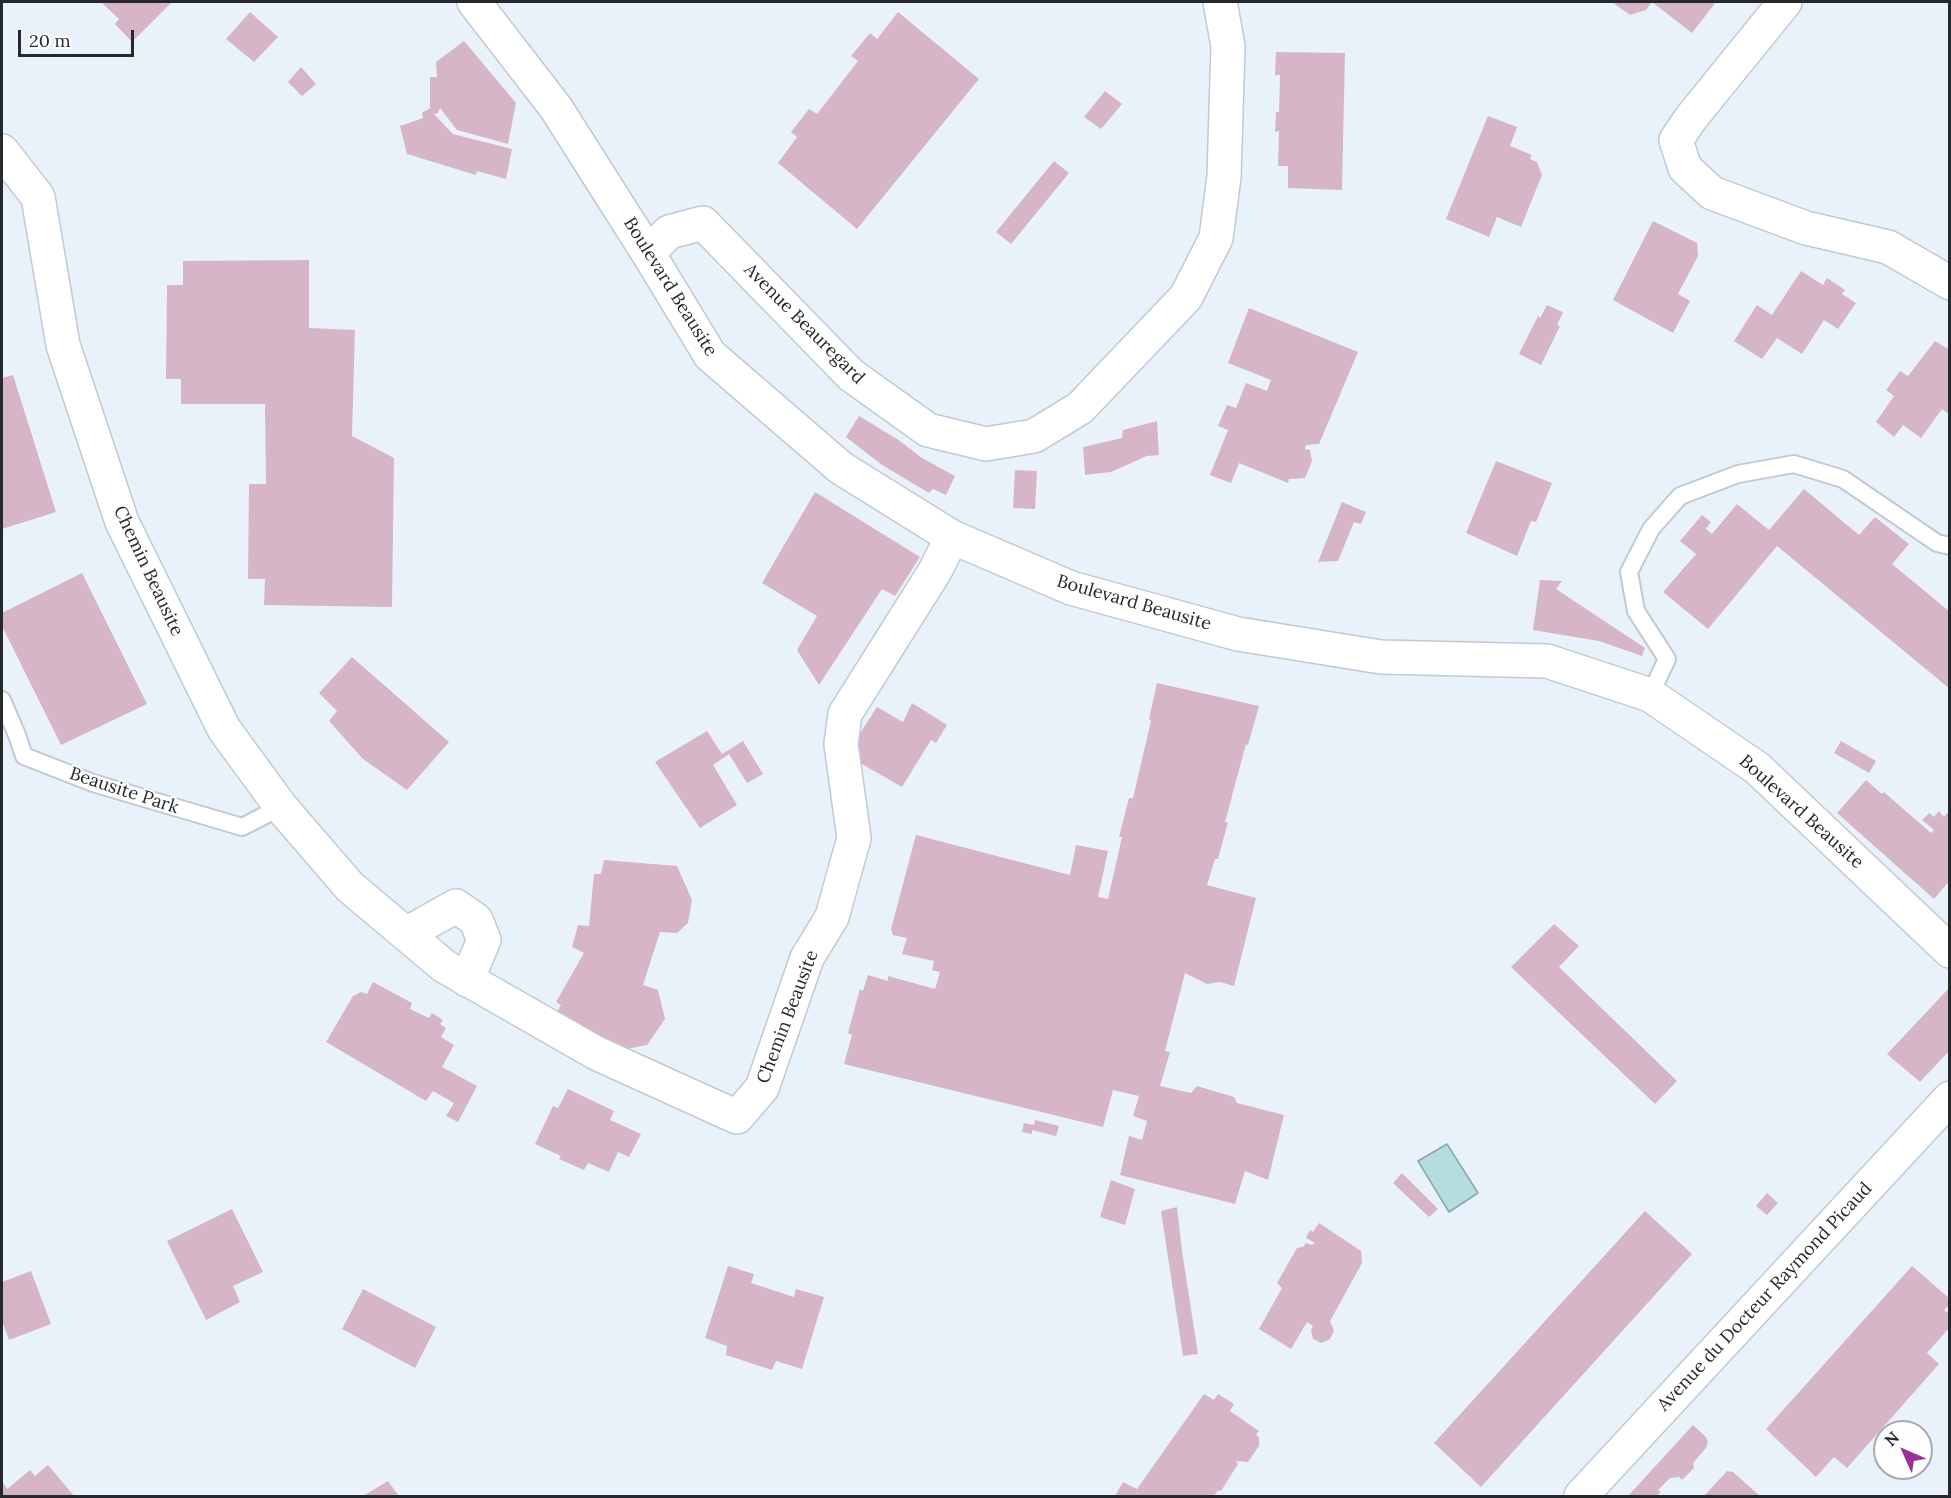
<!DOCTYPE html>
<html>
<head>
<meta charset="utf-8">
<style>
	body { margin:0 }
	#map { position:relative; width:1951px; height:1498px; overflow:hidden; background:#e9f2fb; font-family:Lora,serif }
	canvas { display:block }
	.frame { position:absolute; inset:0; border:3px solid #25292c; pointer-events:none }
	.north { position:absolute; left:1873px; top:1420px; width:60px; height:60px; box-sizing:border-box; background:#fefefe; border:2px solid #a7a9aa; border-radius:50%; rotate:315deg; font-size:16px; font-weight:700; line-height:24px; text-align:center; color:#25292c }
	.north::after { content:''; display:block; margin:auto; width:21px; height:27px; background:#993297; clip-path:polygon(50% 0,100% 100%,50% 72%,0 100%) }
	.scale { position:absolute; left:18px; top:30px; width:116px; height:27px; box-sizing:border-box; border:3px solid #25292c; border-top:0; padding-left:8px; font-size:18px; line-height:21px; white-space:nowrap; color:#25292c; -webkit-text-stroke:4px #fefefe; paint-order:stroke }
</style>
</head>
<body>
<div id="map">
<canvas width="1951" height="1498"></canvas>
<div class="frame"></div>
<div class="north">N</div>
<div class="scale">20 m</div>
</div>
<script>
const c = document.querySelector('canvas').getContext('2d');
c.lineJoin = 'round';
function paint(path, color) {
  c.fillStyle = color;
  c.fill(path, 'evenodd');
}
function shape(rows) {
  const path = new Path2D();
  for (const r of rows) {
    path.moveTo(r[0], r[1]);
    for (let i = 2; i < r.length; i += 2) path.lineTo(r[i], r[i + 1]);
  }
  return path;
}
function trace(path, color, width, dash) {
  c.strokeStyle = color;
  c.lineWidth = width;
  c.lineCap = dash ? 'butt' : 'round';
  c.setLineDash(dash || []);
  c.stroke(path);
}
function drawText(font, color, halo, rows, align = 'center') {
  c.font = font + ' Lora,serif';
  c.lineWidth = 4.5;
  c.setLineDash([]);
  c.textBaseline = 'middle';
  c.strokeStyle = halo;
  c.fillStyle = color;
  for (const [text, x, y, turn = 0] of rows) {
    c.save();
    c.translate(x, y);
    c.rotate((+turn || 0) * Math.PI / 180);
    c.textAlign = isNaN(turn) ? turn : align;
    if (halo) c.strokeText(text, 0, 0);
    c.fillText(text, 0, 0);
    c.restore();
  }
}
const water = shape([
	[1447,1144,1478,1193,1449,1212,1418,1161,1447,1144]
]);
const building = shape([
	[101,2,172,2,132,42,115,24,119,19],
	[1612,2,1716,2,1692,33,1652,2,1646,10,1630,15],
	[250,12,278,37,254,62,226,39],
	[898,12,979,79,857,229,778,163,797,137,791,132,809,109,817,114,858,61,851,56,870,33,877,39],
	[464,41,516,103,508,144,457,130,440,108,438,113,434,114,453,134,512,149,506,179,477,171,476,175,407,154,400,126,423,118,422,113,430,108,430,77,437,77,436,62],
	[1276,52,1345,53,1342,190,1288,188,1288,166,1278,166,1279,131,1275,132,1276,112,1279,112,1280,75,1275,75],
	[301,67,316,84,302,96,288,82],
	[1105,91,1122,104,1101,129,1084,117],
	[1488,116,1517,127,1510,146,1532,155,1530,159,1537,162,1542,175,1521,227,1497,217,1489,237,1446,219],
	[1054,161,1069,173,1011,244,996,232],
	[1653,221,1697,243,1698,256,1678,294,1690,301,1673,333,1613,300],
	[309,260,309,328,355,330,352,436,394,458,392,607,264,605,265,579,248,579,249,484,266,484,265,404,181,404,181,379,166,379,167,285,183,285,183,261],
	[1801,271,1823,285,1827,278,1845,290,1842,294,1856,303,1838,329,1824,320,1802,354,1777,338,1762,359,1734,341,1757,305,1772,315],
	[1547,305,1563,312,1557,325,1560,326,1541,365,1519,354,1538,316,1540,318],
	[1249,308,1358,352,1319,444,1306,445,1305,449,1310,450,1312,461,1305,478,1289,479,1288,483,1239,463,1231,483,1210,475,1228,430,1218,426,1227,405,1236,408,1246,383,1267,391,1271,380,1228,363],
	[1935,341,1950,350,1950,409,1947,413,1942,409,1921,438,1903,425,1894,437,1876,422,1894,396,1886,390,1900,371,1908,376],
	[13,375,56,512,2,529,2,378],
	[859,416,900,441,922,458,955,476,946,495,933,489,929,493,882,465,846,437],
	[1157,421,1159,455,1147,456,1111,472,1085,475,1083,447,1122,438,1123,430],
	[1496,461,1552,483,1536,522,1531,521,1517,556,1466,533],
	[1015,470,1037,471,1035,509,1013,508],
	[1804,489,1859,535,1875,517,1909,544,1892,564,1950,612,1950,689,1777,546,1708,629,1663,592,1696,554,1680,541,1702,515,1711,522,1706,529,1712,534,1737,504,1769,530],
	[815,492,920,557,895,596,882,589,819,685,797,650,817,616,762,583],
	[1342,502,1366,512,1361,524,1354,522,1338,561,1318,562],
	[82,573,147,704,61,745,2,626,2,613],
	[1540,580,1562,581,1556,589,1645,648,1642,656,1599,641,1533,630],
	[352,657,449,742,407,790,363,759,329,721,337,711,319,693],
	[1157,683,1259,706,1248,745,1246,744,1225,822,1228,822,1218,859,1215,859,1207,885,1256,898,1234,986,1220,982,1207,984,1185,973,1165,1051,1170,1052,1160,1086,1191,1093,1197,1086,1234,1097,1237,1103,1284,1115,1268,1180,1245,1171,1235,1204,1120,1175,1129,1136,1142,1140,1147,1121,1133,1116,1139,1096,1113,1090,1103,1127,844,1064,852,1035,848,1033,849,1029,860,989,863,991,868,975,888,981,888,976,935,989,940,972,932,970,934,961,902,954,907,938,893,935,891,929,916,835,1070,875,1076,845,1108,851,1098,897,1108,899,1122,837,1119,837,1129,798,1133,798,1151,721,1149,719],
	[912,703,947,725,936,743,931,740,902,787,855,760,853,744,877,707,903,722],
	[707,731,722,754,743,741,763,774,747,783,729,754,713,765,737,805,700,828,655,762],
	[1841,741,1876,761,1869,773,1834,753],
	[1866,780,1882,794,1884,792,1931,833,1934,830,1922,820,1929,813,1934,817,1939,811,1944,817,1947,813,1950,816,1950,880,1934,899,1837,813],
	[604,860,677,866,692,900,688,923,677,933,660,932,643,985,658,990,665,1019,647,1045,616,1051,552,1021,561,1005,556,1002,584,953,572,947,578,925,589,926,594,874,601,874],
	[1554,924,1579,946,1559,967,1677,1081,1655,1104,1511,967],
	[373,982,412,1003,410,1009,429,1018,432,1013,443,1020,440,1024,446,1028,441,1037,454,1045,442,1067,477,1086,458,1122,446,1116,454,1103,433,1091,426,1101,326,1042,353,996,361,992,367,994],
	[1950,987,1950,1050,1920,1082,1887,1054],
	[568,1089,614,1111,610,1120,641,1134,629,1157,618,1152,609,1172,588,1163,584,1170,559,1159,561,1156,535,1144,553,1106,558,1108],
	[1035,1120,1059,1126,1056,1136,1032,1130,1032,1134,1022,1132,1024,1123,1034,1125],
	[1402,1173,1438,1209,1429,1217,1393,1183],
	[1111,1180,1135,1189,1125,1225,1100,1217],
	[1767,1193,1778,1203,1767,1215,1756,1206],
	[1177,1207,1182,1251,1198,1354,1183,1356,1161,1211],
	[232,1209,263,1272,233,1286,240,1302,206,1320,167,1241],
	[1645,1211,1692,1254,1481,1487,1434,1443],
	[1319,1223,1361,1251,1362,1263,1330,1321,1334,1331,1330,1339,1321,1343,1313,1339,1311,1330,1313,1326,1307,1322,1291,1349,1259,1329,1282,1288,1277,1283,1297,1248,1303,1247,1306,1243,1312,1245,1315,1243,1306,1238,1310,1230,1313,1232],
	[728,1266,754,1274,751,1283,794,1297,796,1289,824,1297,802,1369,776,1361,772,1370,726,1355,727,1346,705,1338],
	[1912,1266,1950,1299,1950,1304,1944,1310,1950,1314,1950,1327,1927,1353,1939,1364,1847,1468,1834,1457,1816,1477,1766,1429],
	[31,1271,51,1324,9,1340,2,1321,2,1282],
	[363,1289,436,1327,415,1368,342,1329],
	[1204,1394,1214,1400,1218,1394,1234,1404,1230,1411,1259,1431,1256,1435,1259,1437,1259,1446,1248,1462,1237,1461,1236,1462,1238,1464,1221,1491,1218,1490,1214,1496,1115,1496,1123,1482,1137,1489],
	[1693,1425,1706,1437,1708,1442,1706,1448,1693,1463,1694,1468,1682,1480,1679,1477,1670,1478,1658,1490,1661,1492,1656,1496,1628,1496],
	[48,1465,74,1496,2,1496,2,1481,7,1489,30,1470,35,1476],
	[1727,1471,1733,1472,1760,1496,1704,1496],
	[388,1481,399,1496,363,1496]
]);
const service = shape([
	[1650,695,1667,659,1636,611,1629,572,1651,529,1680,496,1738,474,1794,464,1843,479,1937,543,1950,546],
	[2,700,17,735,24,756,93,783,242,827,281,807]
]);
const minor = shape([
	[474,2,556,108,648,253,710,355,841,468,952,537,1071,588,1238,634,1381,657,1547,661,1650,695,1757,768,1950,951],
	[1785,2,1691,118,1676,140,1685,168,1712,193,1806,228,1888,247,1950,283],
	[2,151,38,197,63,345,122,522,224,729,281,807,350,887,444,966,596,1053,737,1117,762,1088,807,958,832,917,854,838,841,744,845,714,935,571,952,537],
	[648,253,669,232,703,223,851,375,928,430,986,444,1034,436,1080,408,1186,297,1216,238,1224,177,1228,46,1220,2],
	[406,934,456,906,476,920,484,940,467,980]
]);
const primary = shape([
	[1581,1496,1950,1098]
]);
const streetNames = [
	["Boulevard Beausite",670,287,58],
	["Avenue Beauregard",804,324,45],
	["Chemin Beausite",148,571,65],
	["Boulevard Beausite",1134,603,16],
	["Beausite Park",124,791,18],
	["Boulevard Beausite",1801,812,42],
	["Chemin Beausite",788,1017,-69],
	["Avenue du Docteur Raymond Picaud",1765,1297,-47]
];
paint(water, '#b5dde0');
trace(water, '#8aa7aa', 1.5);
paint(building, '#d6b6c6');
trace(service, '#c1c9d2', 20);
trace(minor, '#c1c9d2', 36);
trace(primary, '#c1c9d2', 36);
trace(service, '#fff', 16);
trace(minor, '#fff', 33);
trace(primary, '#fff', 33);
drawText('18px', '#25292c', '#fefefe', streetNames);
</script>
</body>
</html>
